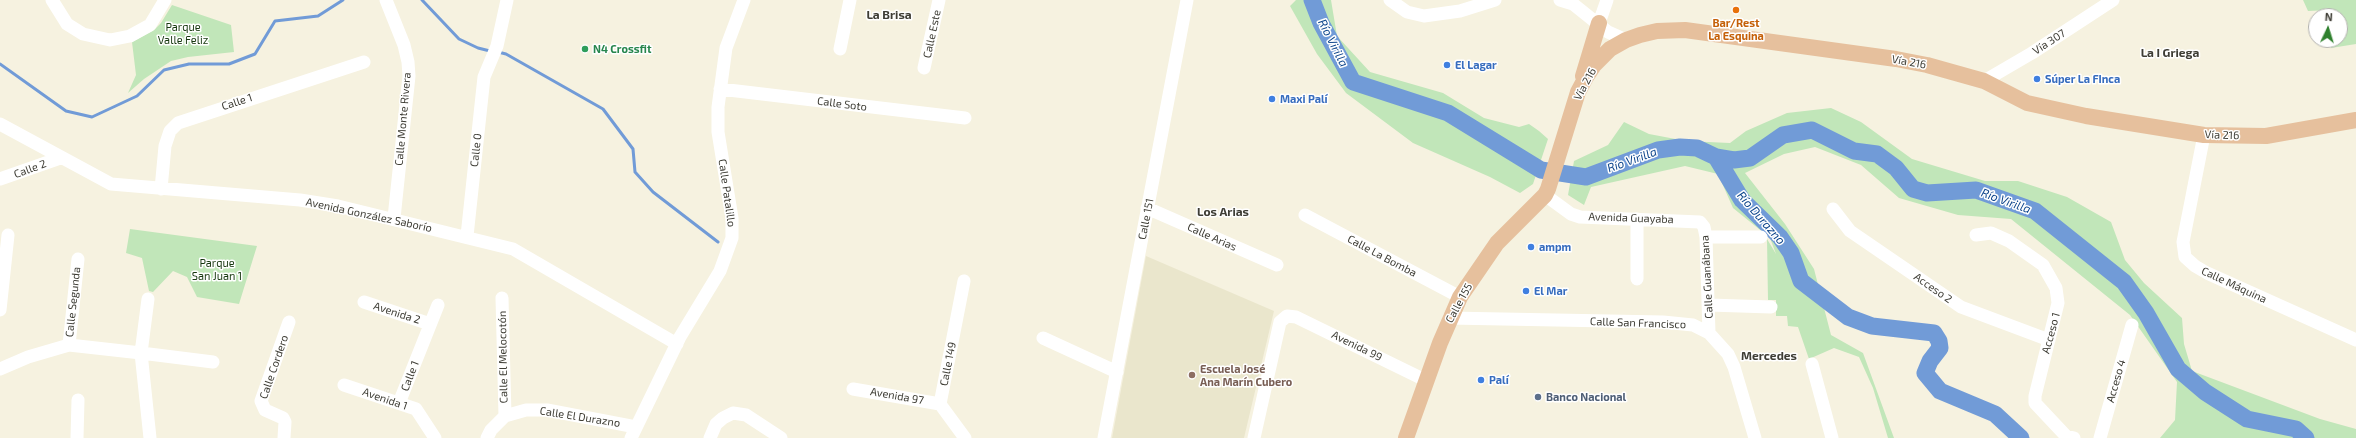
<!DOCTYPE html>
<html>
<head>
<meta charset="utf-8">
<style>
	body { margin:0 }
	#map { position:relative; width:2356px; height:438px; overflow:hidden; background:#f6f2e0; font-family:"Exo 2",sans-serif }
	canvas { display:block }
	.north { position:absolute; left:2308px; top:8px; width:40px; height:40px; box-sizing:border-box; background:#fff; border:1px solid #b2b1ae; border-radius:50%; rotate:4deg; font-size:11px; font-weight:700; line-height:16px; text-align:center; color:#3e3d35 }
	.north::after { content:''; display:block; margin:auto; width:14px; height:18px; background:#2e802d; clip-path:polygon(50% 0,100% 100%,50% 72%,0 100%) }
</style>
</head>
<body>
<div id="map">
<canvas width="2356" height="438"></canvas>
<div class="north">N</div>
</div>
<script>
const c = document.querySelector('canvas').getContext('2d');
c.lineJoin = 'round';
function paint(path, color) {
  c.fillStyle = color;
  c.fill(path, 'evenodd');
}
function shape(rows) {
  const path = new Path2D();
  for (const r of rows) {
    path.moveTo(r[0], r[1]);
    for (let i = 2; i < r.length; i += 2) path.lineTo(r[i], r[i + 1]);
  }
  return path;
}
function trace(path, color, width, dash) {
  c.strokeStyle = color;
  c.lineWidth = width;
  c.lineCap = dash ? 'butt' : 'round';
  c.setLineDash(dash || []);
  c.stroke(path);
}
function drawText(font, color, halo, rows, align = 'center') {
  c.font = font + ' "Exo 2",sans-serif';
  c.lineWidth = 3;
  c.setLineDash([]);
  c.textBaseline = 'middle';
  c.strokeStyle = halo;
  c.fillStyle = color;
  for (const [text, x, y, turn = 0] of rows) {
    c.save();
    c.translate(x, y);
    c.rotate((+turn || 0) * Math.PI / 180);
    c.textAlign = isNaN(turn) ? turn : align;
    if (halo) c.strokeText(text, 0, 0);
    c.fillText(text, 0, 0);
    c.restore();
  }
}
const built = shape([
	[1146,256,1274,311,1244,438,1112,438]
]);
const green = shape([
	[1296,0,1331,0,1337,36,1370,72,1443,93,1484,118,1519,127,1529,124,1539,131,1548,139,1533,184,1520,193,1490,177,1413,143,1346,93,1317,54,1290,6],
	[2303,0,2356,0,2356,44,2331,48,2331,40,2340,40,2340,16,2331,16,2331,10,2308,11],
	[172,5,231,25,234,52,188,57,171,61,144,79,128,93,136,75,132,42,154,30,161,23],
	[1831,108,1861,122,1912,159,1985,181,2018,181,2067,197,2111,222,2125,260,2144,283,2182,318,2184,344,2192,371,2320,419,2356,429,2356,438,2160,438,2175,420,2177,382,2130,315,2011,219,1958,215,1899,198,1861,165,1815,147,1784,154,1745,173,1785,224,1814,269,1831,335,1863,353,1894,438,1888,438,1873,388,1859,357,1834,348,1809,359,1798,327,1788,326,1787,316,1776,316,1776,300,1768,300,1767,239,1776,254,1770,238,1733,208,1718,174,1685,166,1591,187,1584,205,1568,195,1574,161,1608,145,1624,122,1649,134,1686,141,1730,143,1746,131,1787,113],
	[130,229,257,246,239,304,197,297,187,277,173,271,153,292,149,291,142,258,126,253]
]);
const stream = shape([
	[422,0,459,39,478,48,490,51],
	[498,52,506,54,603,109,633,149,635,172,653,192,718,242],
	[0,64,66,111,92,117,137,96,164,70,189,64,229,64,255,54,275,21,318,16,343,0]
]);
const river = shape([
	[1312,0,1321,23,1353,82,1448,113,1541,170,1586,177,1658,150,1680,147,1697,148,1716,157,1734,160,1750,158,1783,135,1812,130,1854,151,1877,154,1896,168,1913,189,1927,193,1976,190,2035,211,2124,282,2146,313,2178,369,2205,392,2247,419,2296,429,2306,438],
	[1716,157,1742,200,1780,237,1791,253,1801,281,1848,317,1872,326,1934,333,1939,341,1940,348,1930,361,1925,373,1940,391,1995,414,2021,438]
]);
const minor = shape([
	[52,0,67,24,83,34,110,40,130,36,150,25,165,0],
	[386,0,404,45,408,62,409,76,394,218],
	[1390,0,1407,12,1424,16,1460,11,1495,0],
	[1560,0,1573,4,1608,32,1626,40],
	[1599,23,1607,0],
	[840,49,850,0],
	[924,68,939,0],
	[1984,81,2032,53,2113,0],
	[720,89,965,118],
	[0,124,111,184,300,200,338,206,513,249,677,344],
	[2204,135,2183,242,2185,257,2195,266,2207,273,2356,340],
	[0,179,60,158],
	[161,189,165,146,170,131,178,123,364,62],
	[1545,195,1571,214,1580,217,1700,222,1704,227,1706,237,1709,333],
	[1147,208,1277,265],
	[1833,209,1850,231,1961,307,2049,340],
	[1305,215,1460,297],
	[1976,235,1991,233,2009,241,2043,265,2056,288,2058,303,2035,396,2035,403,2066,436,2074,438],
	[467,236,484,77,497,46,507,0],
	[1706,237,1761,237],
	[1637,279,1637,219],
	[964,281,940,404,965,438],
	[502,298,505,416],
	[148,299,141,353,213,362],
	[364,302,430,324],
	[1709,305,1771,307],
	[0,310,8,235],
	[1449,318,1663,322,1693,325,1709,333,1728,354,1734,367,1755,438],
	[1043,338,1117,372],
	[69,345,78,259],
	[1812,364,1832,438],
	[0,369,28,357,69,345,141,353,150,438],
	[344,385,416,409,435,438],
	[853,389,940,404],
	[399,403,438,305],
	[77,438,78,400],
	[284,438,285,422,283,418,265,410,261,401,289,322],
	[487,438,491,430,505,416,526,410,547,410,636,427],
	[631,438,680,337,720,271,732,238,732,218,718,132,718,107,726,48,744,0],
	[710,438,716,424,723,418,733,413,746,415,781,438],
	[1104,438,1187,0],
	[1254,438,1280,322,1287,316,1296,317,1425,380],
	[2100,438,2132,325]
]);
const major = shape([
	[1583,76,1599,23],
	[1406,438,1440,343,1460,297,1497,243,1545,195,1548,189,1578,92,1586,77,1594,65,1610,49,1626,40,1640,35,1657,31,1685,30,1896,59,1927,65,1984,81,2027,103,2086,116,2204,135,2266,136,2356,120]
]);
const markers = [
	[1736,10,4,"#e8710a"],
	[585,49,4,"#2e9e5b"],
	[1447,65,4,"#3f7fe0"],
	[2037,79,4,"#3f7fe0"],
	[1272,99,4,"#3f7fe0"],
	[1531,247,4,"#3f7fe0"],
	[1526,291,4,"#3f7fe0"],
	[1192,375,4,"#8d6e63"],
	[1481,380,4,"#3f7fe0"],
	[1538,397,4,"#5c6f8a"]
];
const foodNames = [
	["Bar/Rest",1736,23],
	["La Esquina",1736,36]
];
const parkNames = [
	["Parque",183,27],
	["Valle Feliz",183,40],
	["Parque",217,263],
	["San Juan 1",217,276]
];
const streetNames = [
	["Calle Este",932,34,-78],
	["Vía 307",2049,42,-33],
	["Vía 216",1909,62,10],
	["Vía 216",1585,84,-62],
	["Calle 1",237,102,-18],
	["Calle Soto",842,104,7],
	["Calle Monte Rivera",403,119,-85],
	["Vía 216",2222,135,2],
	["Calle 0",476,150,-84],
	["Calle 2",30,169,-20],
	["Calle Patalillo",727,193,82],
	["Avenida González Saborío",369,215,12],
	["Avenida Guayaba",1631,218,2],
	["Calle 151",1146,219,-79],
	["Calle Arias",1212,237,24],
	["Calle La Bomba",1382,256,28],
	["Calle Guanábana",1707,277,-93],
	["Calle Máquina",2234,285,25],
	["Acceso 2",1933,288,35],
	["Calle Segunda",73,302,-84],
	["Calle 155",1459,303,-61],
	["Avenida 2",397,313,18],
	["Calle San Francisco",1638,323,2],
	["Acceso 1",2051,333,-75],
	["Avenida 99",1357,346,26],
	["Calle El Melocotón",503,357,-91],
	["Calle 149",948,364,-79],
	["Calle Cordero",274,367,-71],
	["Calle 1",410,376,-69],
	["Acceso 4",2116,381,-74],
	["Avenida 97",897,396,10],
	["Avenida 1",385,399,19],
	["Calle El Durazno",580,417,9]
];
const leisureNames = [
	["N4 Crossfit",593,49]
];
const shopNames = [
	["El Lagar",1455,65],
	["Súper La FInca",2045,79],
	["Maxi Palí",1280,99],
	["ampm",1539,247],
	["El Mar",1534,291],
	["Palí",1489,380]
];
const educationNames = [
	["Escuela José",1200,369],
	["Ana Marín Cubero",1200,382]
];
const serviceNames = [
	["Banco Nacional",1546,397]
];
const neighbourhoodNames = [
	["La Brisa",889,15],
	["La I Griega",2170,53],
	["Los Arias",1223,212],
	["Mercedes",1769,356]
];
const waterNames = [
	["Río Virilla",1333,43,63],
	["Río Virilla",1632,160,-20],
	["Río Virilla",2006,201,20],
	["Río Durazno",1761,218,49]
];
paint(built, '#eae6cc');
paint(green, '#c1e6b9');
trace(stream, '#719bd7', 3);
trace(river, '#719bd7', 17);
trace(minor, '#fff', 13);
trace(major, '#e6c09d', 16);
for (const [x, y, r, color] of markers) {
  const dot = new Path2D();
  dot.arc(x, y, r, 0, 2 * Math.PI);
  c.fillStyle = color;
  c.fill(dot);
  trace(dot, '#fff', 1.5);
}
drawText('bold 11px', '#c56008', '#fff', foodNames);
drawText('11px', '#17380f', '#fff', parkNames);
drawText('11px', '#3e3d35', '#fff', streetNames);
drawText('bold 11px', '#27864d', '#fff', leisureNames, 'left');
drawText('bold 11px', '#366cbe', '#fff', shopNames, 'left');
drawText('bold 11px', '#785e54', '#fff', educationNames, 'left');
drawText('bold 11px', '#4e5e75', '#fff', serviceNames, 'left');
drawText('bold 12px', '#3e3d35', '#fff', neighbourhoodNames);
drawText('italic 12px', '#0c448b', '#fff', waterNames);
</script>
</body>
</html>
